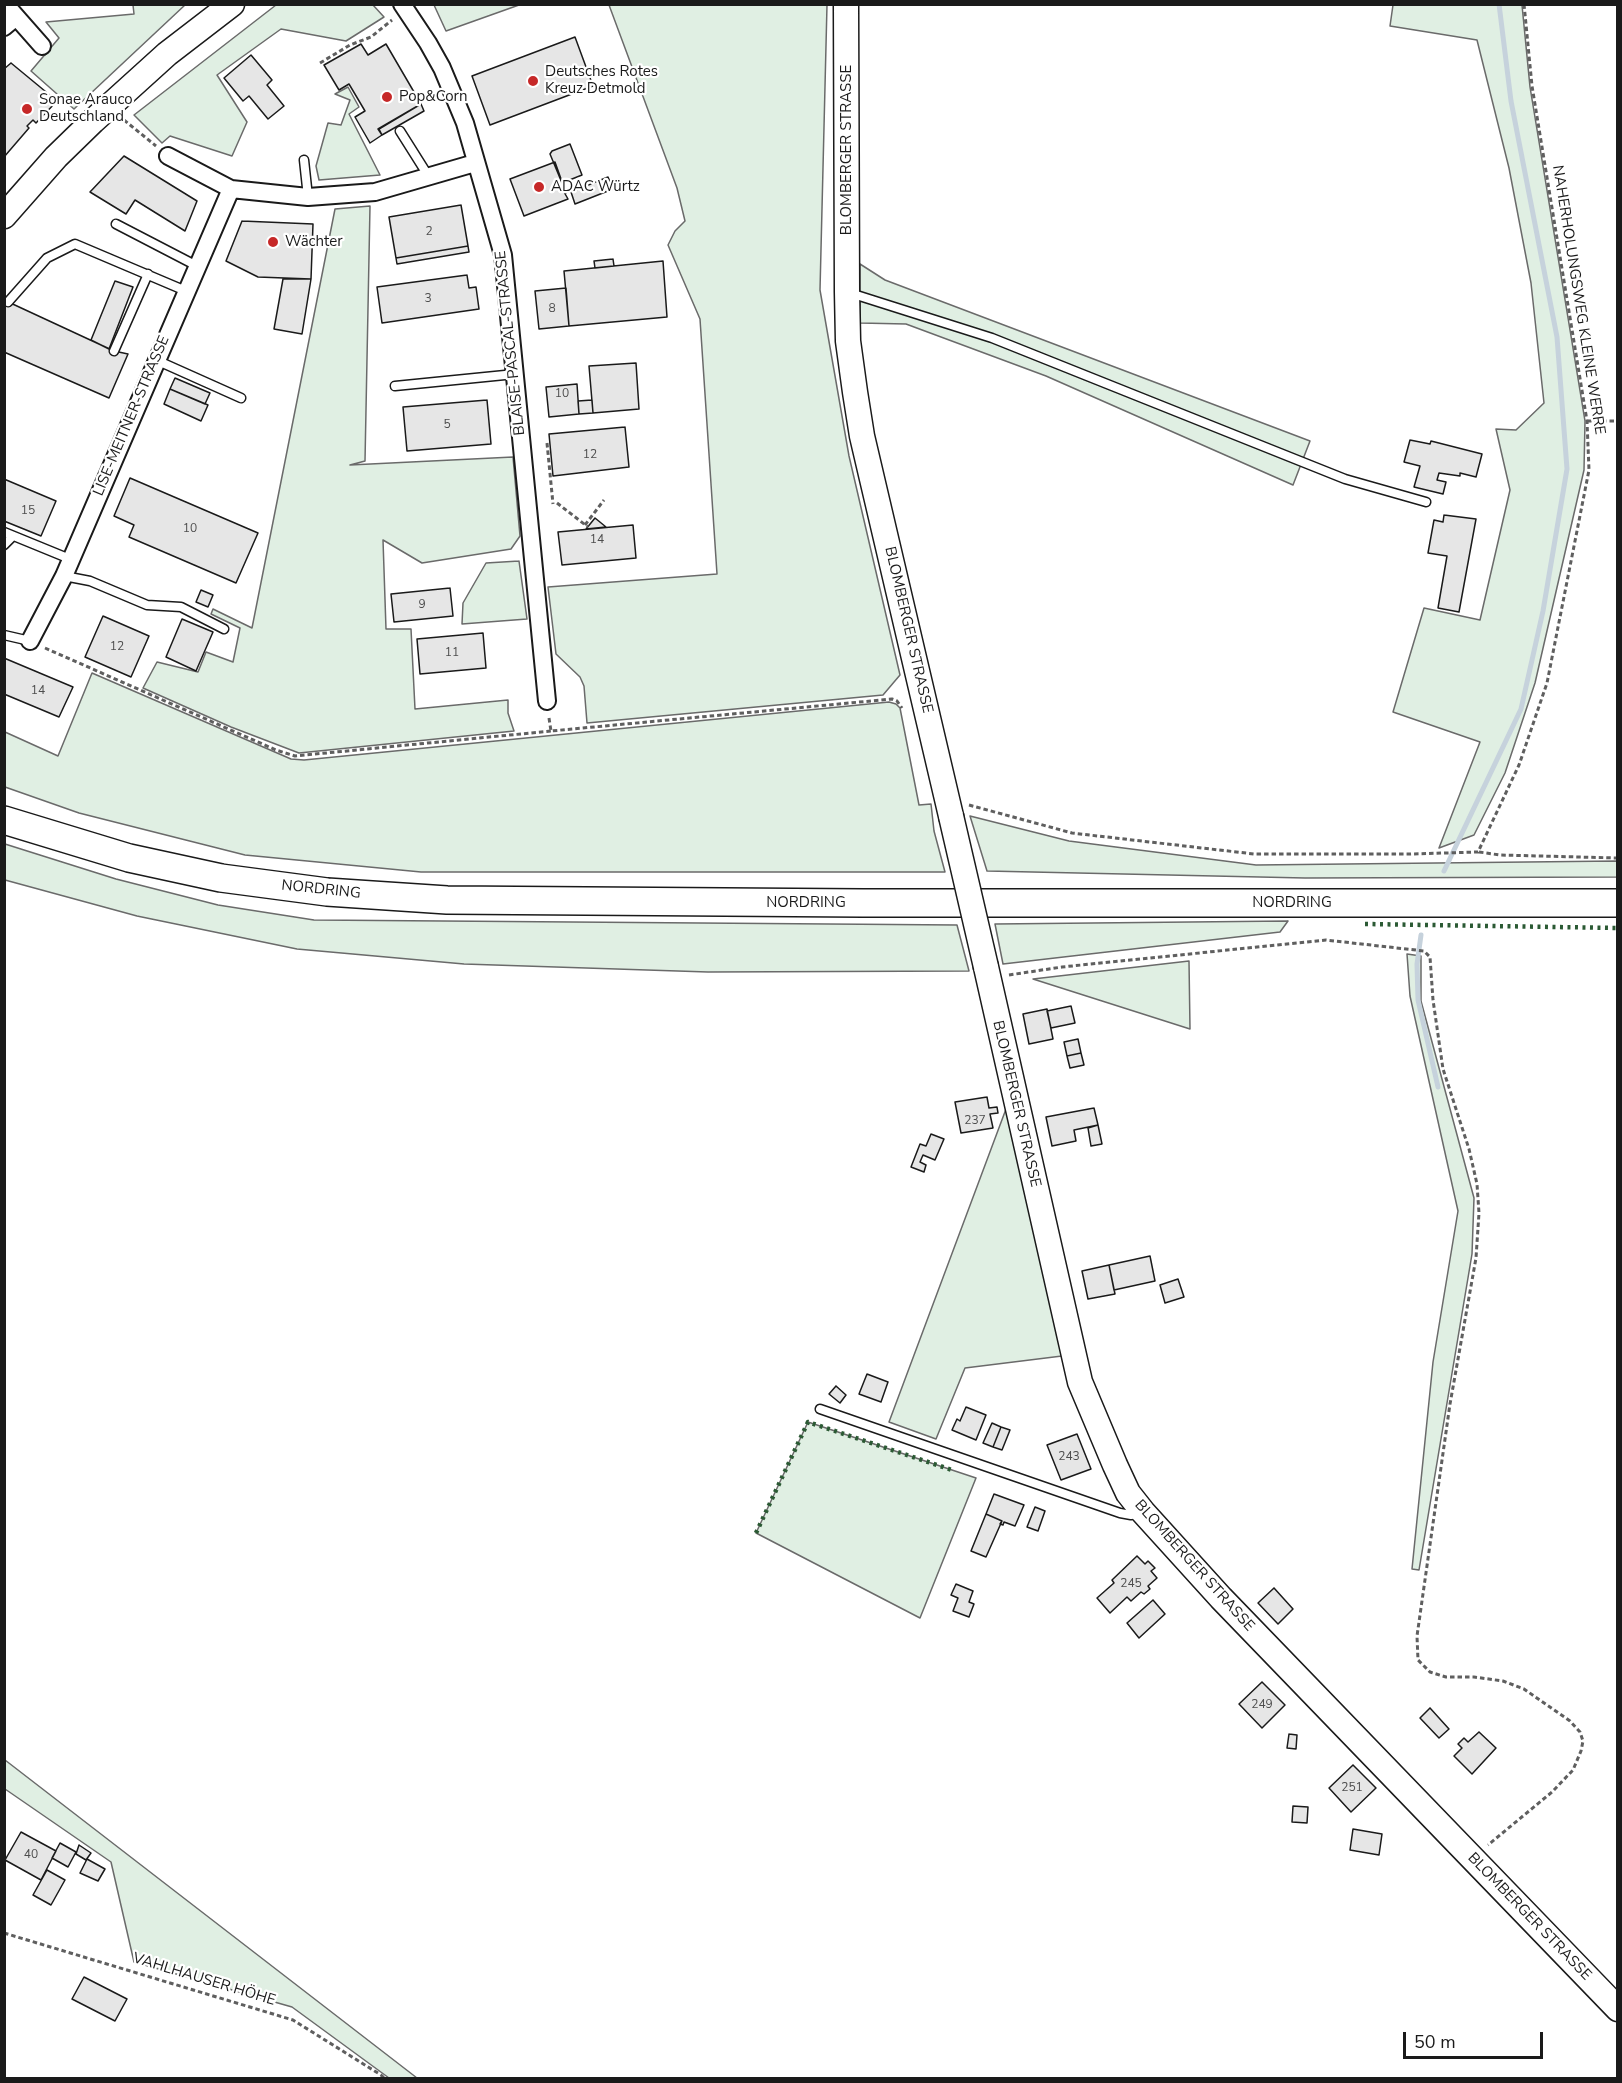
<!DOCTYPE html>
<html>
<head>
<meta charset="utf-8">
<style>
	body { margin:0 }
	#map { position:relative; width:1622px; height:2083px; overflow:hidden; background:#fff; font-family:"Nunito Sans",sans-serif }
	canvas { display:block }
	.frame { position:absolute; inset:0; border:6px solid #1a1a1a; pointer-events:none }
	.scale { position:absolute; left:1403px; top:2032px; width:140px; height:27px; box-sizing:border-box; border:3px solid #1a1a1a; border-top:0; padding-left:8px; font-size:18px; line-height:21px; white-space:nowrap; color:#1a1a1a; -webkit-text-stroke:4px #fff; paint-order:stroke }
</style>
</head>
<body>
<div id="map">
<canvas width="1622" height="2083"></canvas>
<div class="frame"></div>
<div class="scale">50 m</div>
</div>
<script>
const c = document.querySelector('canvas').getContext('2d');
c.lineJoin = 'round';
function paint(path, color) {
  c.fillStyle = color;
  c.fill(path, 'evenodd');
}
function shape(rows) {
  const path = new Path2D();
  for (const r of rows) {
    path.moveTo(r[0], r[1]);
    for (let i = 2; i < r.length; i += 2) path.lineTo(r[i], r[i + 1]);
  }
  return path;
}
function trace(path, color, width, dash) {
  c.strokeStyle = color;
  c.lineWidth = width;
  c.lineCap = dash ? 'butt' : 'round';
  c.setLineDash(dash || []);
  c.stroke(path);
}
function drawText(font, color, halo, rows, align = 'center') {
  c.font = font + ' "Nunito Sans",sans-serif';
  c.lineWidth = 4.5;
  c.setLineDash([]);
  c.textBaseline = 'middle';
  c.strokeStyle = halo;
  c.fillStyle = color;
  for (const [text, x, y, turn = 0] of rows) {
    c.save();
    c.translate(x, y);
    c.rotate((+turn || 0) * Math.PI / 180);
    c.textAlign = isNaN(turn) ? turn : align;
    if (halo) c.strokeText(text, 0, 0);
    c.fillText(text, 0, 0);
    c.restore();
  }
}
const green = shape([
	[133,5,185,5,74,109,31,71,59,38,46,22,134,14,133,5],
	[276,5,373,5,384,17,346,41,281,29,217,75,247,122,232,156,170,136,162,143,134,115,276,5],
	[434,5,519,5,446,31,434,5],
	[609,5,827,5,820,290,849,456,900,675,883,695,587,723,584,686,580,677,556,654,548,587,717,574,700,319,668,245,675,231,685,221,677,188,609,5],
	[1393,5,1522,5,1530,87,1585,421,1584,470,1535,683,1505,773,1474,835,1439,848,1480,742,1393,712,1424,608,1480,620,1510,490,1496,429,1516,430,1544,403,1531,283,1509,168,1477,40,1390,26,1393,5],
	[348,87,359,107,349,114,380,175,319,180,316,166,328,123,341,125,350,100,335,94,348,87],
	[370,206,365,461,350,465,513,457,520,536,511,549,422,563,383,540,386,629,411,629,415,709,508,700,508,713,514,731,299,753,231,727,143,688,157,662,198,672,206,652,233,662,240,628,211,614,213,609,252,628,335,209,370,206],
	[860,264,885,280,1310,441,1293,485,1046,376,906,324,860,323,860,264],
	[519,561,527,619,462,624,463,603,486,563,519,561],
	[92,673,291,759,304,760,889,702,896,704,900,708,919,805,931,804,934,831,945,872,421,872,245,855,79,813,5,787,5,732,58,756,92,673],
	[970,816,1069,841,1256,865,1617,861,1617,877,1305,878,987,871,970,816],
	[5,844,116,879,218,905,314,920,957,925,969,971,708,972,464,964,297,949,137,916,5,880,5,844],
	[1288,921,1280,932,1003,964,995,924,1288,921],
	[1407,954,1421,956,1421,1001,1474,1198,1472,1254,1419,1570,1412,1569,1433,1362,1458,1211,1410,996,1407,954],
	[1189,961,1190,1029,1033,979,1189,961],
	[1006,1109,1062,1356,965,1368,936,1439,889,1422,1006,1109],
	[808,1422,976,1478,920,1618,756,1533,808,1422],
	[4,1760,5,1760,417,2078,389,2078,292,2007,134,1962,111,1862,5,1789,4,1760]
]);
const stream = shape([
	[1444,871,1521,709,1543,611,1567,469,1557,337,1511,101,1499,4],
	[1421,935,1417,964,1418,1000,1438,1087]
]);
const building = shape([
	[575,37,593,86,490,125,472,76,575,37],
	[361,44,368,55,386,44,421,104,378,129,382,135,370,143,355,117,365,111,349,84,339,90,324,65,361,44],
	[251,55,272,80,267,85,284,106,268,119,249,96,243,101,224,78,251,55],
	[11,63,57,101,36,123,33,120,27,126,29,128,4,157,4,69,11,63],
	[421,104,424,111,382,135,379,129,421,104],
	[570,144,582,175,562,183,550,154,552,151,570,144],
	[124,156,197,201,185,231,135,200,126,214,90,192,124,156],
	[555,162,566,193,564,192,568,199,524,216,510,179,555,162],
	[608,177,613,189,575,204,571,192,608,177],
	[461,205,468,246,396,258,389,217,461,205],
	[242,221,313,224,311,279,258,277,226,261,242,221],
	[468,246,469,252,397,264,396,258,468,246],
	[613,259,614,266,595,268,594,261,613,259],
	[663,261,667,317,569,326,564,271,663,261],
	[467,275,469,288,476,287,479,309,382,323,377,287,467,275],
	[283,279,311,279,302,334,274,329,283,279],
	[115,281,133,287,109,349,91,340,115,281],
	[566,288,569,326,539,329,535,291,566,288],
	[4,300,114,351,128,354,109,398,4,352,4,300],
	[636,363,639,409,593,413,589,366,636,363],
	[175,378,210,393,205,404,170,389,175,378],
	[577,384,579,414,549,417,546,387,577,384],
	[170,389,208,405,201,421,164,404,170,389],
	[487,400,491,444,407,451,403,407,487,400],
	[592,400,593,413,579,414,578,401,592,400],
	[625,427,629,467,553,476,549,434,625,427],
	[1410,440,1430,444,1431,441,1482,454,1476,477,1460,473,1460,476,1439,473,1437,480,1446,482,1443,494,1414,487,1420,466,1404,462,1410,440],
	[130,478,258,533,236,583,129,537,134,525,114,516,130,478],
	[4,479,56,501,41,536,4,521,4,479],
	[1444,515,1476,519,1459,612,1438,608,1447,556,1428,553,1434,520,1443,522,1444,515],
	[595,518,606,527,586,529,595,518],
	[633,525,636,558,562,565,558,532,633,525],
	[450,588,453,616,394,622,391,594,450,588],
	[201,590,213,595,208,607,196,602,201,590],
	[103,616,149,636,131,677,85,657,103,616],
	[182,619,213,632,196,671,166,657,182,619],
	[483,633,486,668,420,674,417,639,483,633],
	[4,658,73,687,59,717,4,694,4,658],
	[1071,1006,1075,1023,1051,1028,1047,1011,1071,1006],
	[1047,1009,1053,1039,1029,1044,1023,1014,1047,1009],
	[1078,1039,1081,1053,1067,1056,1064,1042,1078,1039],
	[1081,1053,1084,1065,1070,1068,1067,1056,1081,1053],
	[987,1097,989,1108,997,1107,998,1113,990,1114,993,1128,961,1133,955,1102,987,1097],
	[1094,1108,1098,1125,1074,1130,1076,1141,1052,1146,1046,1117,1094,1108],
	[1098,1125,1102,1144,1091,1146,1088,1128,1098,1125],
	[931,1134,944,1139,935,1160,923,1155,920,1162,926,1165,924,1172,911,1167,920,1144,926,1146,931,1134],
	[1150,1256,1155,1281,1114,1290,1109,1265,1150,1256],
	[1109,1265,1115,1294,1088,1299,1082,1271,1109,1265],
	[1178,1279,1184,1297,1165,1303,1160,1285,1178,1279],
	[867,1374,888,1382,881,1402,859,1394,867,1374],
	[836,1386,846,1395,840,1403,829,1394,836,1386],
	[966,1407,986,1415,976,1440,952,1430,957,1419,960,1421,966,1407],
	[992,1423,1001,1427,993,1447,983,1443,992,1423],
	[1001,1427,1010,1430,1002,1450,993,1447,1001,1427],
	[1077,1434,1091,1469,1061,1480,1047,1445,1077,1434],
	[994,1494,1024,1505,1015,1526,1004,1522,1003,1525,1000,1524,1002,1521,986,1514,994,1494],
	[1035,1507,1045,1511,1038,1531,1027,1527,1035,1507],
	[986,1514,1002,1521,986,1557,971,1551,986,1514],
	[1137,1556,1145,1564,1148,1561,1155,1568,1151,1571,1157,1578,1148,1586,1150,1589,1144,1594,1141,1592,1131,1601,1127,1597,1110,1613,1097,1598,1114,1583,1112,1580,1137,1556],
	[956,1584,973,1591,969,1602,974,1604,969,1617,953,1611,958,1598,951,1595,956,1584],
	[1274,1588,1293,1609,1278,1624,1258,1603,1274,1588],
	[1153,1600,1165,1614,1139,1638,1127,1623,1153,1600],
	[1262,1682,1285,1705,1262,1728,1239,1704,1262,1682],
	[1430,1708,1449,1729,1439,1738,1420,1718,1430,1708],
	[1479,1732,1496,1748,1472,1774,1454,1756,1462,1748,1458,1744,1464,1738,1468,1742,1479,1732],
	[1289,1734,1297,1735,1296,1749,1287,1748,1289,1734],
	[1353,1765,1376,1788,1351,1812,1329,1788,1353,1765],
	[1293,1806,1308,1807,1307,1823,1292,1822,1293,1806],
	[1353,1829,1382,1834,1379,1855,1350,1850,1353,1829],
	[21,1832,56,1851,41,1880,5,1860,21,1832],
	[60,1843,76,1852,68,1867,52,1858,60,1843],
	[79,1845,91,1853,86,1860,76,1854,79,1845],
	[87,1859,105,1869,98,1881,80,1873,87,1859],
	[47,1870,65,1880,51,1905,33,1895,47,1870],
	[84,1977,127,1999,115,2021,72,1999,84,1977]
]);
const path = shape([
	[320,63,350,45,371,37,392,20],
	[124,120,156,146],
	[1587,421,1618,421],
	[547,443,553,504],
	[557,503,588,527],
	[585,525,604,500],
	[45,648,276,750,295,756,551,731],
	[549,718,551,731,892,699,897,701,902,708],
	[969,805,1072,833,1254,854,1411,854,1478,852,1519,765,1547,683,1589,470,1587,421,1532,86,1524,4],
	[1479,852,1500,855,1618,858],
	[1009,975,1062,967,1326,940,1424,951,1430,957,1433,1000,1443,1069,1469,1149,1477,1184,1479,1213,1476,1258,1450,1404,1417,1636,1418,1660,1430,1672,1446,1677,1474,1677,1503,1681,1524,1689,1570,1721,1580,1732,1583,1741,1581,1751,1573,1770,1552,1792,1488,1845],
	[4,1933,293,2020,381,2075,384,2078]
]);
const lane = shape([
	[400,131,429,177],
	[304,160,308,197],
	[116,224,197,266],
	[850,293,992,338,1345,479,1426,502],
	[8,302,47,258,75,244,186,291],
	[114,351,148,274],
	[156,360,241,398],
	[395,386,515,374],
	[4,532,70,559],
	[4,545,13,536],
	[64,576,90,581,147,605,181,607,224,629],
	[4,635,30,641],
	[820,1409,1120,1513,1131,1515,1139,1513]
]);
const street = shape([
	[5,4,42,46],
	[402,4,428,43,442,68,465,123,503,255,547,701],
	[4,27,16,17],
	[168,156,231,189,308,197,375,192,475,163],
	[30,641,64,576,231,189]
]);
const secondary = shape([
	[846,4,847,292,848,341,855,392,862,436,951,816],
	[4,216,56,157,93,121,167,54,232,4],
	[986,967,1080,1382,1115,1465,1128,1493,1143,1512,1221,1598,1618,2009]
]);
const primary = shape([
	[4,820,129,858,221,878,327,892,447,900,863,903,1618,903]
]);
const secondaryBridge = shape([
	[951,816,986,967]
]);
const hedge = shape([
	[1365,924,1618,928],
	[756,1533,808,1422,952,1470]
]);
const markers = [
	[533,81,6,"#c62828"],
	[387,97,6,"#c62828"],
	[27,109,6,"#c62828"],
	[539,187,6,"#c62828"],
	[273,242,6,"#c62828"]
];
const numberNames = [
	["2",429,232],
	["3",428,299],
	["8",552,309],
	["10",562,394],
	["5",447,425],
	["12",590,455],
	["15",28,511],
	["10",190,529],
	["14",597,540],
	["9",422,605],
	["12",117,647],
	["11",452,653],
	["14",38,691],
	["237",975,1121],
	["243",1069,1457],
	["245",1131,1584],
	["249",1262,1705],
	["251",1352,1788],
	["40",31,1855]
];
const poiNames = [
	["Deutsches Rotes",545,72],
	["Kreuz Detmold",545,89],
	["Pop&Corn",399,97],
	["Sonae Arauco",39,100],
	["Deutschland",39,117],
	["ADAC Würtz",551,187],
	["Wächter",285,242]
];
const streetNames = [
	["BLOMBERGER STRASSE",847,150,-90],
	["NAHERHOLUNGSWEG KLEINE WERRE",1578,300,81],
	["BLAISE-PASCAL-STRASSE",511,343,-96],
	["LISE-MEITNER-STRASSE",132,416,-67],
	["BLOMBERGER STRASSE",908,630,77],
	["NORDRING",321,890,6],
	["NORDRING",806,903],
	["NORDRING",1292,903],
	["BLOMBERGER STRASSE",1016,1104,77],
	["BLOMBERGER STRASSE",1194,1566,48],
	["BLOMBERGER STRASSE",1529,1917,46],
	["VAHLHAUSER HÖHE",204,1980,17]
];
paint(green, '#e0efe3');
trace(green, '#6a6a6a', 1.5);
trace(stream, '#c6d2dc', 5);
paint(building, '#e6e6e6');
trace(building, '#1a1a1a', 1.5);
trace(lane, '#1a1a1a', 11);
trace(street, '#1a1a1a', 20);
trace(secondary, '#1a1a1a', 27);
trace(primary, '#1a1a1a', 30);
trace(path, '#5f5f5f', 3, [4.5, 3]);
trace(lane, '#fff', 8);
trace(street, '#fff', 16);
trace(secondary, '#fff', 24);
trace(primary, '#fff', 27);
trace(secondaryBridge, '#1a1a1a', 27, []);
trace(secondaryBridge, '#fff', 24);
trace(hedge, '#2b5a34', 4.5, [3, 4.5]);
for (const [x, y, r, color] of markers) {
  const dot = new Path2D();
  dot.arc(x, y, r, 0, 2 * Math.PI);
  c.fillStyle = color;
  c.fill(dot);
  trace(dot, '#fff', 2);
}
drawText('12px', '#4d4d4d', null, numberNames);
drawText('15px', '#1a1a1a', '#fff', poiNames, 'left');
drawText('15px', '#1a1a1a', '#fff', streetNames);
</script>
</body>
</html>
